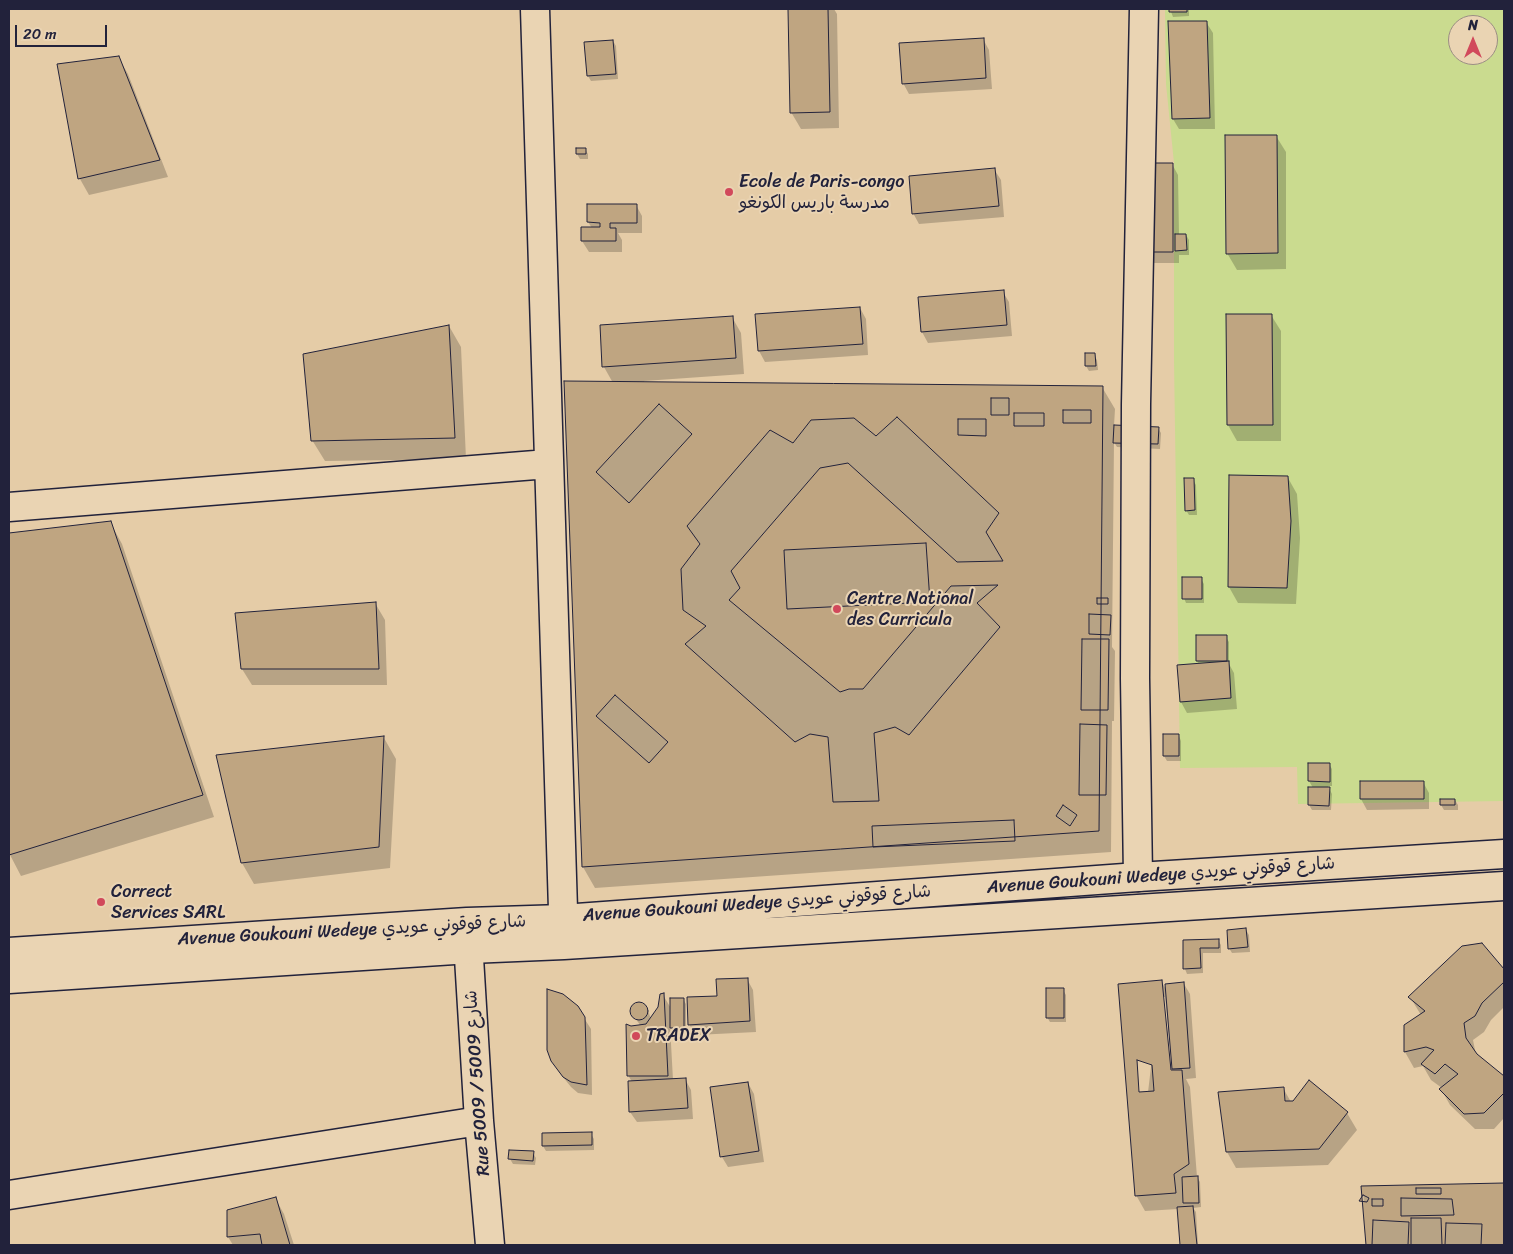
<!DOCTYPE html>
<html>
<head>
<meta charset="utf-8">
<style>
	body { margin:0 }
	#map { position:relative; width:1513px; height:1254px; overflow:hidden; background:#e5cca7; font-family:Sriracha,sans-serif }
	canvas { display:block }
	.frame { position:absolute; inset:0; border:10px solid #22223b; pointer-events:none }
	.north { position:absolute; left:1448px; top:15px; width:50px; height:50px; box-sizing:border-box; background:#ead4b3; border:1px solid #9a8d83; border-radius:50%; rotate:0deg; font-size:14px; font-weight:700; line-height:20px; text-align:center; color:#22223b }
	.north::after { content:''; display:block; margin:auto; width:18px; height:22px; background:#d1495b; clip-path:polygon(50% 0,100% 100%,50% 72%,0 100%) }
	.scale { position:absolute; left:15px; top:25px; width:92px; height:22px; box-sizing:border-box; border:2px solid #22223b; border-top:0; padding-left:6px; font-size:15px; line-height:18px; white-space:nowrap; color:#22223b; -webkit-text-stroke:4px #ead4b3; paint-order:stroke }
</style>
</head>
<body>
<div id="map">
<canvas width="1513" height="1254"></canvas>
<div class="frame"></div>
<div class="north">N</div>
<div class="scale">20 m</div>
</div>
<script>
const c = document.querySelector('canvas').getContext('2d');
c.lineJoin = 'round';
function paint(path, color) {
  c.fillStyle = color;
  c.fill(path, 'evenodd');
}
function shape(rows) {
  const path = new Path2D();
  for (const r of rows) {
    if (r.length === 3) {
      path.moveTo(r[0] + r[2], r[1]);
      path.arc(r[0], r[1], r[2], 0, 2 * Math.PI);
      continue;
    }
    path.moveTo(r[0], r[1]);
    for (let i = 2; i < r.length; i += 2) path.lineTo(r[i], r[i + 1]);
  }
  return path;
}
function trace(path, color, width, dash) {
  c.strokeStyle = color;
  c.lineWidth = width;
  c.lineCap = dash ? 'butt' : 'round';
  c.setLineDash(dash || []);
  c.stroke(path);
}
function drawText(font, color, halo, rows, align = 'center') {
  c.font = font + ' Sriracha,"Playpen Sans Arabic",sans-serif';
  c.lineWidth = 4;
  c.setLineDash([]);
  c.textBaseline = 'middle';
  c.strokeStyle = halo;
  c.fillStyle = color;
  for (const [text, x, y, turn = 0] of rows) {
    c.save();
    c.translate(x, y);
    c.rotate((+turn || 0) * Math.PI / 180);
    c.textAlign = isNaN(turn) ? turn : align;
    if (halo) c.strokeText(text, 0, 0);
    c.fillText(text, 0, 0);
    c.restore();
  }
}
const green = shape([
	[1165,9,1504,9,1504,801,1298,804,1297,767,1180,768,1174,360,1174,163,1166,84],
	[1458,25,1488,25,1488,55,1458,55]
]);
const shadow = shape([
	[789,9,834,9,837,14,839,128,801,129,791,112],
	[1170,9,1189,9,1189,16,1173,17],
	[1206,22,1213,33,1215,129,1179,129,1173,119],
	[983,39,989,50,992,89,909,94,903,83],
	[613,41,616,46,618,79,591,81,588,76,585,43],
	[118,57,128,74,168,177,89,195,80,179,58,65],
	[1276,136,1286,152,1286,269,1237,270,1227,253],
	[585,149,588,154,588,159,580,159,577,154],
	[1172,164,1178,175,1179,235,1186,235,1189,240,1189,255,1179,255,1179,263,1145,263],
	[994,169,1001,180,1004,217,919,224,913,213],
	[636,205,642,216,642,233,618,233,622,240,622,252,589,252,582,241,582,228,592,228,588,222],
	[1003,292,1009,302,1012,336,928,343,922,332],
	[860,308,866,319,868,355,765,362,759,351],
	[1271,315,1281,331,1281,441,1237,441,1228,425],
	[732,317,741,333,744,374,644,381,644,383,1102,387,1115,409,1114,426,1158,428,1161,433,1160,449,1117,447,1114,442,1112,647,1115,651,1114,721,1112,721,1111,852,595,888,583,867,565,382,613,383,604,367],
	[449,326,461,347,466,459,325,461,312,440],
	[1094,355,1097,360,1098,370,1089,371,1086,366],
	[1288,478,1297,494,1300,538,1296,604,1238,603,1229,587],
	[1193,480,1196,485,1197,515,1189,515,1186,510],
	[110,522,122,544,214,817,21,876,9,853,9,535],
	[1201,579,1204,584,1204,603,1186,603,1184,598],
	[375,603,385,620,387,685,252,685,242,669],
	[1226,637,1229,642,1229,664,1234,673,1237,709,1187,713,1181,702,1199,665,1197,661],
	[1164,736,1179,736,1181,741,1181,761,1167,761,1164,756],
	[384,738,396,759,390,868,254,884,242,863],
	[1329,764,1332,769,1332,786,1328,786,1332,794,1331,810,1312,810,1309,805,1313,788,1309,781],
	[1423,782,1429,793,1429,809,1367,810,1361,799],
	[1455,800,1458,805,1458,810,1444,810,1441,805],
	[1246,930,1249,935,1250,952,1232,953,1229,948],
	[1218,940,1221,945,1221,953,1203,953,1203,973,1187,974,1185,969,1184,941],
	[1482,944,1504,971,1504,1007,1491,1020,1484,1032,1473,1040,1476,1055,1504,1078,1504,1118,1494,1129,1475,1129,1450,1105,1441,1089,1442,1088,1431,1080,1423,1066,1414,1068,1405,1052,1421,1015,1410,997],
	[747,979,753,990,756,1032,696,1035,689,1024,718,997],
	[1161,981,1167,991,1184,984,1190,994,1196,1078,1186,1079,1190,1087,1197,1177,1200,1182,1201,1207,1193,1208,1196,1212,1198,1245,1181,1245,1178,1209,1145,1211,1136,1195],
	[1162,997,1165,997,1173,1076,1170,1076],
	[1063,990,1066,995,1066,1022,1050,1022,1047,1017],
	[663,995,672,1010,683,999,686,1004,686,1033,675,1033,670,1025,673,1080,685,1079,691,1090,693,1119,637,1122,630,1112,632,1082,628,1075,630,1027,641,1026,631,1013,631,1008,635,1004,639,1003,646,1008,649,1013,651,1020,660,1007],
	[584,1018,591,1029,592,1095,578,1093,571,1087,559,1072,552,1060],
	[1309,1081,1347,1113,1357,1130,1328,1165,1236,1168,1227,1152,1283,1088,1291,1102,1293,1102],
	[748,1083,754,1094,764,1162,728,1167,722,1157],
	[543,1134,591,1134,594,1139,594,1150,546,1151,543,1146],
	[533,1153,536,1158,535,1165,513,1164,510,1159],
	[1504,1185,1504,1245,1366,1245,1363,1187],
	[275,1198,284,1214,294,1245,233,1245,228,1237]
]);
const building = shape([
	[788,9,828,9,830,112,790,113,788,9],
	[1169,9,1187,9,1187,12,1169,12,1169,9],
	[1168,21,1207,21,1210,118,1172,119,1168,21],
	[984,38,986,78,902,84,899,43,984,38],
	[613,40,616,74,587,76,584,42,613,40],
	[119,56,160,160,78,179,57,64,119,56],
	[1225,135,1277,135,1278,253,1226,254,1225,135],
	[576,148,586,148,586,154,576,154,576,148],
	[1137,163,1173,163,1173,252,1138,252,1137,163],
	[995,168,999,206,912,214,909,176,995,168],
	[587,204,637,204,637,223,610,223,610,228,616,228,616,241,581,241,581,227,600,227,600,223,587,222,587,204],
	[1175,234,1186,234,1187,250,1175,251,1175,234],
	[1004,290,1007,325,921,332,918,297,1004,290],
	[860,307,863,344,758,351,755,314,860,307],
	[1226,314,1272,314,1273,425,1227,425,1226,314],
	[733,316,736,358,602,367,600,325,733,316],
	[449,325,455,438,311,441,303,354,449,325],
	[1085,353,1095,353,1096,366,1085,366,1085,353],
	[564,381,1103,386,1099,831,582,867,564,381],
	[991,398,1009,398,1009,415,991,415,991,398],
	[659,404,692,434,629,503,596,472,659,404],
	[1063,410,1091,410,1091,423,1063,423,1063,410],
	[1014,413,1044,413,1044,426,1014,426,1014,413],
	[897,417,999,513,986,532,1003,561,957,562,848,463,820,468,731,571,740,588,729,600,840,692,849,689,863,689,951,586,998,585,977,603,1000,627,909,735,895,727,874,733,879,801,833,802,828,737,810,734,795,742,685,644,706,626,683,610,681,569,700,544,687,526,770,430,793,443,811,420,854,418,876,436,897,417],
	[958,419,986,419,986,436,958,435,958,419],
	[1114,425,1159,427,1158,444,1113,443,1114,425],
	[1229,475,1288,476,1291,521,1287,588,1228,587,1229,475],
	[1184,478,1194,478,1195,510,1185,511,1184,478],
	[111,521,203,795,9,855,9,533,111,521],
	[926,543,930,602,787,609,784,550,926,543],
	[1182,577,1202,577,1202,599,1182,599,1182,577],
	[1097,598,1108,598,1108,604,1097,604,1097,598],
	[376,602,379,669,241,669,235,613,376,602],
	[1089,614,1111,615,1110,635,1089,634,1089,614],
	[1196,635,1227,635,1227,661,1196,661,1196,635],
	[1082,639,1109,639,1108,710,1081,710,1082,639],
	[1229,661,1231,698,1180,702,1177,665,1229,661],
	[615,695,668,742,649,763,596,716,615,695],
	[1080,724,1107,725,1106,795,1079,795,1080,724],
	[1163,734,1179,734,1179,756,1163,756,1163,734],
	[384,736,379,847,241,863,216,755,384,736],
	[1308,763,1330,763,1330,782,1308,781,1308,763],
	[1360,781,1424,781,1424,799,1360,799,1360,781],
	[1308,787,1330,787,1329,806,1308,805,1308,787],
	[1440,799,1455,799,1455,805,1440,805,1440,799],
	[1063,805,1077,815,1070,826,1056,816,1063,805],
	[1014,820,1015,841,873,847,872,826,1014,820],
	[1246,928,1248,947,1228,949,1227,930,1246,928],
	[1219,939,1219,948,1200,948,1201,968,1183,969,1183,940,1219,939],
	[1482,943,1504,969,1504,982,1482,1003,1475,1016,1464,1023,1466,1038,1477,1054,1504,1076,1504,1093,1484,1113,1464,1114,1439,1089,1458,1074,1445,1064,1435,1074,1421,1064,1434,1050,1426,1047,1404,1052,1404,1025,1425,1011,1408,997,1462,946,1482,943],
	[748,978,750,1021,688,1025,687,997,717,996,716,979,748,978],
	[1162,980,1171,1070,1182,1070,1189,1164,1174,1174,1176,1193,1135,1196,1118,984,1162,980],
	[1184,982,1190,1068,1172,1069,1165,984,1184,982],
	[1046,988,1064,988,1064,1018,1046,1018,1046,988],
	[547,989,563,994,578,1006,585,1017,587,1085,571,1082,563,1077,551,1061,547,1050,547,989],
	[664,993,668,1076,627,1076,626,1024,631,1026,646,1024,658,1007,660,994,664,993],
	[670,998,684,998,684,1028,670,1028,670,998],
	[639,1011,9],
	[1137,1060,1152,1065,1154,1091,1139,1092,1137,1060],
	[686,1078,688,1108,629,1112,628,1081,686,1078],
	[1309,1080,1348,1112,1319,1149,1226,1152,1218,1092,1284,1087,1285,1101,1293,1101,1309,1080],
	[748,1082,759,1151,720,1157,710,1087,748,1082],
	[592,1132,592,1145,542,1146,542,1133,592,1132],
	[509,1150,534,1151,533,1161,508,1159,509,1150],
	[1198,1176,1199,1203,1183,1203,1182,1177,1198,1176],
	[1504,1183,1504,1245,1366,1245,1361,1186,1504,1183],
	[1416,1188,1441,1188,1441,1194,1416,1194,1416,1188],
	[1363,1195,1369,1198,1367,1202,1359,1201,1363,1195],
	[276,1197,290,1245,262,1245,260,1234,227,1237,227,1210,276,1197],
	[1401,1198,1452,1199,1454,1215,1401,1216,1401,1198],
	[1372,1199,1383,1199,1383,1206,1372,1206,1372,1199],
	[1193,1206,1197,1245,1180,1245,1177,1207,1193,1206],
	[1411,1218,1441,1218,1442,1245,1411,1245,1411,1218],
	[1373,1220,1409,1222,1408,1245,1372,1245,1373,1220],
	[1446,1223,1482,1224,1481,1245,1445,1245,1446,1223]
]);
const minor = shape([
	[535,9,564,942],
	[9,507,548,464],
	[1138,877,1135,678,1136,404,1144,9],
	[467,925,479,1121,490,1245],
	[9,1195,479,1121]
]);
const tertiary = shape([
	[9,952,467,922,563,919,1138,877,1504,854],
	[9,979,470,949,564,945,1504,886]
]);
const markers = [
	[729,192,5,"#d1495b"],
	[837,609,5,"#d1495b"],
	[101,902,5,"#d1495b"],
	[636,1036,5,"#d1495b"]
];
const poiNames = [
	["Ecole de Paris-congo",739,182],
	["مدرسة باريس الكونغو",739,203],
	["Centre National",847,599],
	["des Curricula",847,620],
	["Correct",111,892],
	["Services SARL",111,913],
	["TRADEX",646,1036]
];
const streetNames = [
	["Avenue Goukouni Wedeye شارع قوقوني عويدي",1161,876,-4],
	["Avenue Goukouni Wedeye شارع قوقوني عويدي",757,904,-4],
	["Avenue Goukouni Wedeye شارع قوقوني عويدي",352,931,-3],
	["Rue 5009 / شارع 5009",478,1083,-94]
];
paint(green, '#cadb8f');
paint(shadow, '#0003');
paint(building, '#bfa581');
trace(building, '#22223b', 1);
trace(minor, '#22223b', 31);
trace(tertiary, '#22223b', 31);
trace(minor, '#ead4b3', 28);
trace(tertiary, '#ead4b3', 28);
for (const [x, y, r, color] of markers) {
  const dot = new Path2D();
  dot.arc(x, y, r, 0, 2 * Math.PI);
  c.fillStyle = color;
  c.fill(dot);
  trace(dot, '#ead4b3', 2);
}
drawText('18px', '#22223b', '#ead4b3', poiNames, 'left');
drawText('18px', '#22223b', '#ead4b3', streetNames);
</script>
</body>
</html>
